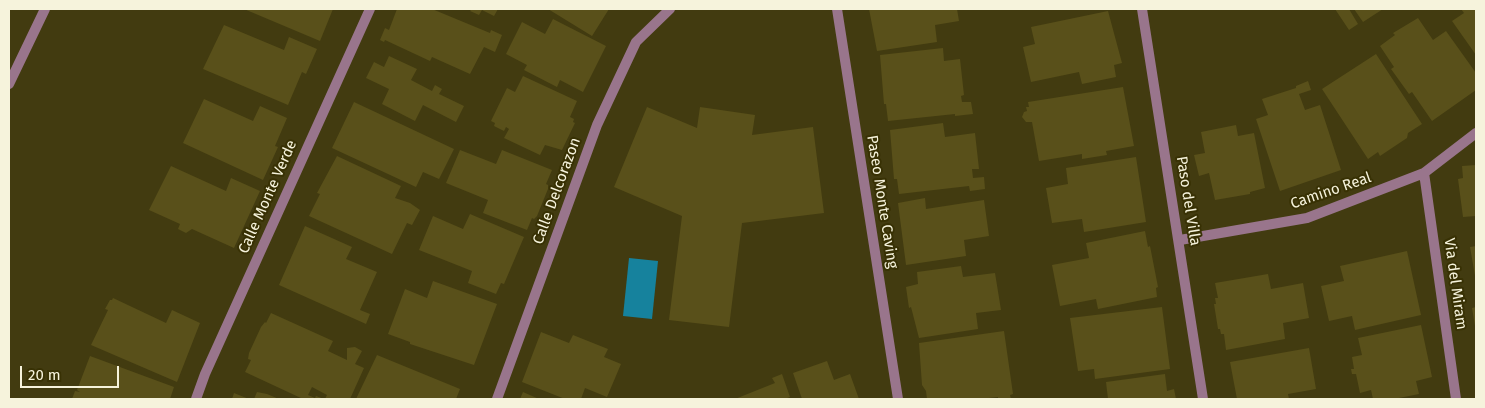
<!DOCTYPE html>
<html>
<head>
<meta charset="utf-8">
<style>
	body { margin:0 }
	#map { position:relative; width:1485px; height:408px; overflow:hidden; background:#423b10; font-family:"Fira Sans",sans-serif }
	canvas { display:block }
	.frame { position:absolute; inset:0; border:10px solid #f6f3dc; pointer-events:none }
	.scale { position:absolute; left:20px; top:366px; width:99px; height:22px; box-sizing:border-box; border:2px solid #f6f3dc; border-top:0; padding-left:6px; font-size:15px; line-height:18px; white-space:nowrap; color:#f6f3dc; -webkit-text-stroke:4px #383104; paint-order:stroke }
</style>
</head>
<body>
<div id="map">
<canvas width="1485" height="408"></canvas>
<div class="frame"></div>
<div class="scale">20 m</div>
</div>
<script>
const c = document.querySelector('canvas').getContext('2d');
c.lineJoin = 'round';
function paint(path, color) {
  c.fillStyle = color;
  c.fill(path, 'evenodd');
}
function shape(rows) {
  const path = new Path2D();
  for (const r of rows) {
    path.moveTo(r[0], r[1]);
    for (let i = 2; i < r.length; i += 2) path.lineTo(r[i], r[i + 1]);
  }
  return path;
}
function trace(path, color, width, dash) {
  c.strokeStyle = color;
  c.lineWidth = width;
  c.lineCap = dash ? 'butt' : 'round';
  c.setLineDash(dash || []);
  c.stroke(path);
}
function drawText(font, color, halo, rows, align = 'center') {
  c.font = font + ' "Fira Sans",sans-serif';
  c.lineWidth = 4;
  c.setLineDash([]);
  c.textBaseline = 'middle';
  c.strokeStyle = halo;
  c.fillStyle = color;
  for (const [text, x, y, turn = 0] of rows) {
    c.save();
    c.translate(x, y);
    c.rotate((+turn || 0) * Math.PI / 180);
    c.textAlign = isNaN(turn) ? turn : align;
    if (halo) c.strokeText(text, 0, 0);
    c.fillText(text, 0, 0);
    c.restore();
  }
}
const water = shape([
	[629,258,658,261,652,319,623,316]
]);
const building = shape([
	[244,9,333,9,320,41],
	[397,9,432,9,490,33,491,30,502,35,495,52,484,47,470,74,432,57,430,61,385,40,384,42,380,40,385,28,389,30],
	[472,9,498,9,494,16,482,10,479,15,470,11],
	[548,9,609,9,592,36],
	[869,9,957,9,959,21,935,25,937,42,877,51],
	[1335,9,1349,9,1358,24,1349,30],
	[1354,9,1383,9,1363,22],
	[1461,9,1476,9,1476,55,1452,21,1464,13],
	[1108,11,1122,63,1114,65,1116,77,1082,84,1079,72,1031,82,1023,47,1035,44,1031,27],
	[1418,18,1433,40,1446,31,1476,73,1476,90,1432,121,1412,92,1409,94,1391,69,1394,67,1380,46,1395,35,1393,33],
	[553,19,606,46,583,92,560,80,557,87,524,70,527,65,506,54,522,22,545,34],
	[224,25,284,50,289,37,317,49,306,74,302,72,288,105,203,69],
	[943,48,944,61,960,59,964,95,961,96,962,102,971,102,973,114,955,116,955,114,888,121,886,104,884,104,880,55],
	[1376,54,1422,124,1408,133,1407,138,1380,156,1378,152,1368,159,1322,89],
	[389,56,417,69,411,80,432,91,435,85,442,89,439,94,464,106,456,122,423,105,415,121,382,104,389,89,366,78,374,62,384,67],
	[523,76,577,101,570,117,574,119,573,122,575,123,562,150,545,145,540,155,504,138,509,129,506,127,504,131,494,126,495,123,491,121,507,88,515,92],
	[1308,81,1311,90,1299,94,1305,110,1320,105,1341,170,1280,191,1256,119,1268,115,1262,99,1296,88,1296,86],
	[1123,87,1134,146,1106,151,1107,155,1082,159,1082,154,1039,161,1032,122,1026,122,1022,117,1024,112,1027,111,1026,107,1029,107,1028,102],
	[204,99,253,121,260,106,287,118,275,146,278,147,263,180,183,143],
	[354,102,454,149,439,179,423,172,416,187,332,148],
	[647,107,697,128,700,107,755,115,752,135,813,127,824,213,742,223,729,327,669,320,682,216,614,187],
	[943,123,945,137,975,133,979,169,972,169,973,178,984,177,985,189,970,191,969,186,899,194,897,179,894,179,890,130],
	[1236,125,1238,136,1254,133,1265,188,1250,192,1250,194,1215,200,1209,173,1199,176,1194,155,1205,153,1201,132],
	[460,150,496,164,502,150,552,170,546,184,548,185,548,189,537,216,534,219,532,218,527,230,483,213,488,200,446,183],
	[337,156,401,186,395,198,410,203,420,210,412,225,407,223,392,254,309,216,320,194,317,193],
	[1136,157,1146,222,1084,232,1082,219,1052,223,1046,188,1068,184,1066,168],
	[1476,165,1476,216,1463,217,1458,179,1463,178,1462,166],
	[171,166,226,191,231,178,260,191,234,248,192,229,186,233,178,229,180,224,149,210],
	[925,198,926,209,984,200,989,236,964,240,966,256,906,265,898,203],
	[470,214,524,237,504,284,501,283,496,294,468,283,472,271,419,250,433,216,463,229],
	[305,226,352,247,346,259,377,272,360,310,370,314,366,324,279,285],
	[1145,231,1148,247,1150,246,1158,287,1156,288,1157,297,1098,309,1096,299,1060,306,1052,265,1089,258,1086,243],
	[1476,246,1476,276,1475,276,1470,247],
	[1407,251,1421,315,1355,330,1352,316,1329,321,1321,286,1344,281,1340,266],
	[961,266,963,277,995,273,1001,310,976,313,978,329,919,338,911,307,909,308,906,287,918,284,917,272],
	[1268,274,1271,289,1303,283,1309,318,1283,323,1285,339,1226,350,1224,334,1221,334,1220,329,1218,329,1214,304,1216,304,1215,298,1218,298,1215,283],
	[433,281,497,304,474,365,410,344,410,342,388,334,405,289,427,298],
	[113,298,166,323,172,310,200,323,177,382,91,345,108,310,105,309,110,300,112,300],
	[1162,307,1170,369,1095,379,1094,369,1078,371,1070,318],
	[1476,307,1476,325,1475,326,1472,308],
	[271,313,333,341,328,351,347,360,347,348,355,347,362,351,355,364,364,368,350,399,325,399,327,395,312,387,308,395,315,398,316,396,324,399,303,399,245,372,251,360,248,359,249,353,261,327,265,322,266,323],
	[1421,325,1432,377,1416,381,1419,394,1394,399,1373,399,1371,390,1360,393,1356,374,1352,374,1351,369,1354,369,1352,357,1362,355,1358,338],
	[1004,331,1013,394,1010,395,1011,399,998,399,998,397,980,399,927,399,926,391,922,385,919,343],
	[541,332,569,343,573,335,608,349,604,357,621,364,607,397,585,388,581,399,565,399,522,382],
	[1309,348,1316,389,1288,394,1289,399,1237,399,1230,362],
	[377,355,460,389,456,399,356,399],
	[90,356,174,387,170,399,72,399,75,391,80,392,77,390],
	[827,361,834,380,850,374,859,399,802,399,793,373],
	[782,374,790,397,785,399,735,399,775,383,772,378],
	[1165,374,1167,391,1174,389,1176,399,1108,399,1106,382],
	[257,392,267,394,279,399,254,399],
	[523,392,539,399,520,399],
	[234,393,249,399,232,399]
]);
const lane = shape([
	[837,9,898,399],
	[1142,9,1203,399],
	[9,84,45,9],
	[1424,173,1456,399],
	[1180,240,1307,218,1424,173,1476,133],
	[196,399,205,374,370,9],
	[497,399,597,125,636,42,670,9]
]);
const streetNames = [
	["Calle Delcorazon",557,191,-70],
	["Camino Real",1331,191,-19],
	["Calle Monte Verde",268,197,-66],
	["Paso del Villa",1188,201,81],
	["Paseo Monte Caving",882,202,81],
	["Via del Miram",1455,284,82]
];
paint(water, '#16829d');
paint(building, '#59501a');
trace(lane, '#99758c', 10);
drawText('15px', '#f6f3dc', '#383104', streetNames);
</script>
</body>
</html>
